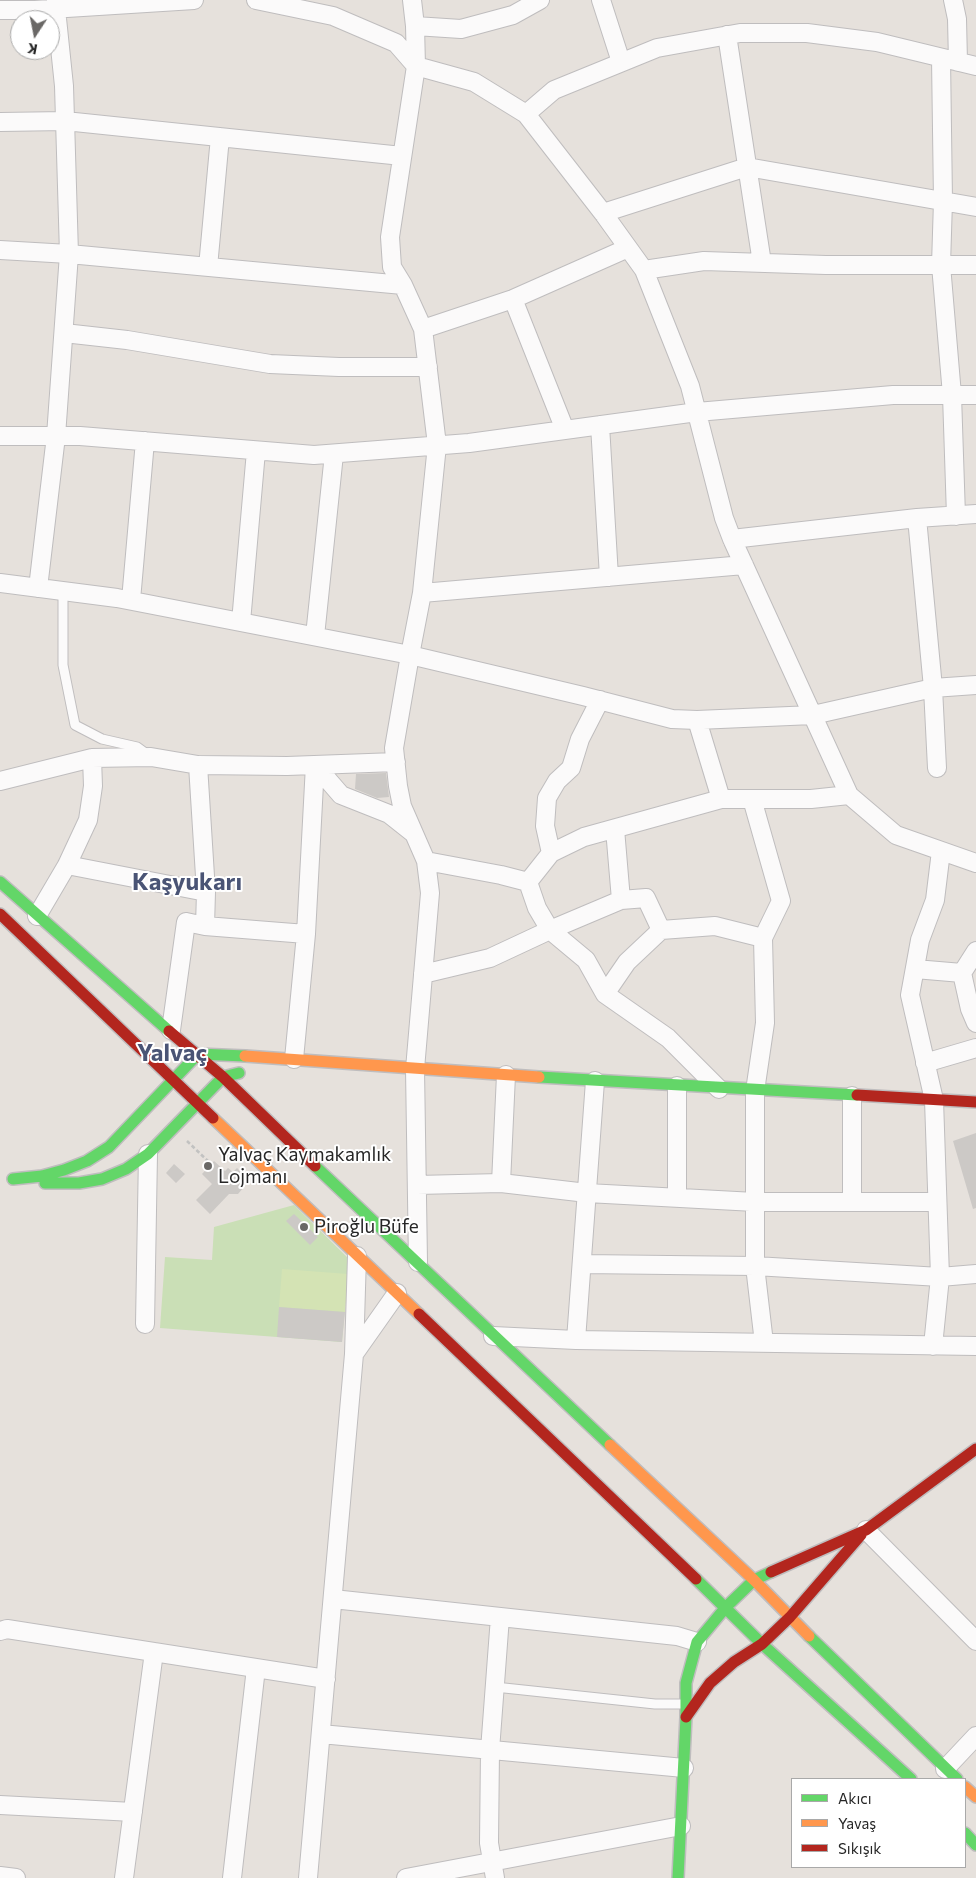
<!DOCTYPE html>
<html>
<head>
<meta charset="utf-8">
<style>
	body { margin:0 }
	#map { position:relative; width:976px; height:1878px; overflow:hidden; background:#e6e1dc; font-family:Commissioner,sans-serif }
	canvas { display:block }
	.legend { position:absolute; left:791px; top:1778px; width:175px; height:90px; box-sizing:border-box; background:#fff; border:1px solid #a9a9a9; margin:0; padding:6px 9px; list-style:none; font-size:15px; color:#272727 }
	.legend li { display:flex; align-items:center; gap:10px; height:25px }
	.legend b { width:25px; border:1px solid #a9a9a9 }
	.north { position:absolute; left:10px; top:10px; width:50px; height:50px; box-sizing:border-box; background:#fff; border:1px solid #a9a9a9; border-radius:50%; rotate:191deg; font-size:14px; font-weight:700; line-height:20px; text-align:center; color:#272727 }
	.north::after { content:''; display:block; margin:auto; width:18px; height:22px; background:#6a6866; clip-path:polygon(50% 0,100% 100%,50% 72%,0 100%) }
</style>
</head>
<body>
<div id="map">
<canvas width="976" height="1878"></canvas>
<ul class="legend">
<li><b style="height:6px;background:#63d668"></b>Akıcı</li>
<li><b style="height:6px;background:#ff974d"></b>Yavaş</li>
<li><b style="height:6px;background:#b3261e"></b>Sıkışık</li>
</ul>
<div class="north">K</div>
</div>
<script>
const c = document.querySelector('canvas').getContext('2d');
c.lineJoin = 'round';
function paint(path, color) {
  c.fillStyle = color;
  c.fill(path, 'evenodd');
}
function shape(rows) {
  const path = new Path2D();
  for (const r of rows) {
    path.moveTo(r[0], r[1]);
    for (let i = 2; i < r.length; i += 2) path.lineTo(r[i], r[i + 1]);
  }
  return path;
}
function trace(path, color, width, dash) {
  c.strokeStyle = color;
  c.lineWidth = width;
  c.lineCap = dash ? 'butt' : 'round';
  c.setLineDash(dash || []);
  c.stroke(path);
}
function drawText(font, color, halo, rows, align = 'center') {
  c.font = font + ' Commissioner,sans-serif';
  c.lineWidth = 4;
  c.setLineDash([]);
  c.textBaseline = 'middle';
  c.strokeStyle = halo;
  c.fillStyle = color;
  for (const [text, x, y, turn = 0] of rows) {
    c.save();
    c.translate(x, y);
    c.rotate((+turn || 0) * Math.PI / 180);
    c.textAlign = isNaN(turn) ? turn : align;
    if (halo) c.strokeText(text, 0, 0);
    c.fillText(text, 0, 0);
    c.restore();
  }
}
const green = shape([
	[294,1205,349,1259,342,1342,160,1328,165,1257,212,1260,214,1227]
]);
const pitch = shape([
	[282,1269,348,1274,345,1312,279,1307]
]);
const building = shape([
	[386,773,389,797,377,798,355,789,356,774],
	[976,1133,976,1208,973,1209,953,1141],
	[214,1161,225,1171,228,1168,233,1172,237,1168,244,1175,244,1187,238,1194,229,1194,210,1214,196,1200,212,1184,202,1174],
	[174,1164,185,1174,176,1183,166,1173],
	[294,1214,318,1237,310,1245,286,1221],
	[279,1307,345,1312,342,1342,277,1337]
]);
const path = shape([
	[187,1141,211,1164]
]);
const lane = shape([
	[63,591,63,665,75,725,102,739,137,747,148,755],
	[495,1687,655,1704,685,1704]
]);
const street = shape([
	[256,0,333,16,396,43,416,66,474,82,526,114,603,213,644,270,690,386,724,518,732,539,849,795,896,835,976,863],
	[412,0,415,26,416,66,390,237,392,267,403,285,423,329,437,445,422,593,410,655,394,748,398,786,402,806,426,861,430,893,415,1069,418,1262],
	[601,0,621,62],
	[953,0,957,19,958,62],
	[0,10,35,10,194,0],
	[415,26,461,29,513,15,540,0],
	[727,35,762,263],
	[941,58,943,201,941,265,952,395,956,516],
	[526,114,554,90,657,48,740,33,807,33,877,42,976,66],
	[0,122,65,121,402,156],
	[603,213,747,167,976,207],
	[0,250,69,254,403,285],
	[208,267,220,137],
	[644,270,704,261,826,265,976,265],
	[513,299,565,430],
	[423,329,513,299,628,248],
	[64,333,127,340,270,364,339,367,428,367],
	[600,425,609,577],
	[0,436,80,436,314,455,469,443,697,412,893,395,976,395],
	[917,518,933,688,937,768],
	[732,539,917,518,976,514],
	[0,583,117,598,410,655,583,696,672,719,697,720,813,715,933,688,976,685],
	[38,588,56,436,69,254,64,86,56,9,56,0],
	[422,593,744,565],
	[131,600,145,441],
	[241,622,256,451],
	[315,636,334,454],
	[697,720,721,799],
	[198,765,206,892,205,926,306,934],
	[315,765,341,795,389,814,413,833],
	[0,781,92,758,151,757,198,765,287,766,396,762],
	[752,799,781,901,763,938,765,1023,755,1091,755,1266,764,1343],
	[615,829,621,900],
	[551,853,545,826,547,798,557,781,571,768,580,739,600,700],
	[426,861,501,875,528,882,537,908,550,930,586,960,605,994,668,1038,719,1089],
	[67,865,206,892],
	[528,882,551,853,584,837,721,799,811,799,849,795],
	[37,916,67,865,88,820,93,786,92,758],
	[976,951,962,973,970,1009,976,1023],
	[915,969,962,973],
	[423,974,490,958,550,930,621,900,646,898,661,930],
	[605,994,627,962,661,930,715,926,763,938],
	[171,1030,186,922,205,926],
	[294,1059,306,934,315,765],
	[925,1063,976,1048],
	[501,1183,506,1075],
	[417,1185,501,1183,587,1193,755,1202,937,1202],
	[677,1198,677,1086],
	[852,1201,852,1096],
	[357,1256,354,1354,397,1293],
	[582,1264,755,1266,940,1277,976,1274],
	[145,1324,148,1154],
	[493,1336,576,1340,976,1346],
	[576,1340,595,1081],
	[933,1346,940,1277,934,1100,910,995,920,940,935,900,941,851],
	[866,1530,976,1641],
	[333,1599,677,1636,697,1642],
	[0,1631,7,1629,326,1679],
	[321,1734,684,1768],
	[945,1769,976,1736],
	[0,1805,133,1812],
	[0,1876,16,1878],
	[124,1878,154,1652],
	[232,1878,256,1668],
	[308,1878,354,1354],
	[406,1878,681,1826],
	[495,1878,489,1843,490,1750,500,1617]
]);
const fast = shape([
	[0,882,169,1031],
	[539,1077,857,1095],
	[315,1166,610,1445],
	[13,1179,42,1176,64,1170,87,1161,109,1147,198,1054,245,1056],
	[45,1183,79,1183,102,1179,126,1169,148,1154,223,1077,239,1073],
	[696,1579,762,1644,911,1779],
	[809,1636,957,1779],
	[965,1833,976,1845],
	[678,1878,686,1717,686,1683,697,1642,726,1607,754,1580,771,1572]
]);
const slow = shape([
	[245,1056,539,1077],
	[213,1118,419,1314],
	[610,1445,754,1580,809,1636],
	[965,1787,976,1797]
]);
const jam = shape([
	[0,914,213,1118],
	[169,1031,223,1077,315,1166],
	[857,1095,976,1102],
	[419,1314,696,1579],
	[771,1572,866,1530,976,1449],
	[686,1717,710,1683,734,1662,762,1644,790,1617,861,1535]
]);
const markers = [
	[208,1166,5,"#6a6866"],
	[304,1227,5,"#6a6866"]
];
const poiNames = [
	["Yalvaç Kaymakamlık",218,1155],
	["Lojmanı",218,1177],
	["Piroğlu Büfe",314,1227]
];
const districtNames = [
	["Kaşyukarı",187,882],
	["Yalvaç",172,1053]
];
paint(green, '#cadfb6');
paint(pitch, '#d4e3b4');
paint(building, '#ccc9c6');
trace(lane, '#bfbdbe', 11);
trace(street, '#bfbdbe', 20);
trace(fast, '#bfbdbe', 14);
trace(slow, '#bfbdbe', 14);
trace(jam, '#bfbdbe', 14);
trace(path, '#c2c2c1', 2.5, [4, 2.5]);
trace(lane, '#fbfafa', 9);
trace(street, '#fbfafa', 18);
trace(fast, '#63d668', 11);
trace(slow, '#ff974d', 11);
trace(jam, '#b3261e', 11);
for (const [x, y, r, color] of markers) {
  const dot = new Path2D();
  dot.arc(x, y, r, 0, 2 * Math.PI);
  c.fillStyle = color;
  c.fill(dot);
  trace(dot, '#fff', 2);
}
drawText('19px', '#272727', '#fff', poiNames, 'left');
drawText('bold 24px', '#4a5475', '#fff', districtNames);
</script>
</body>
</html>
